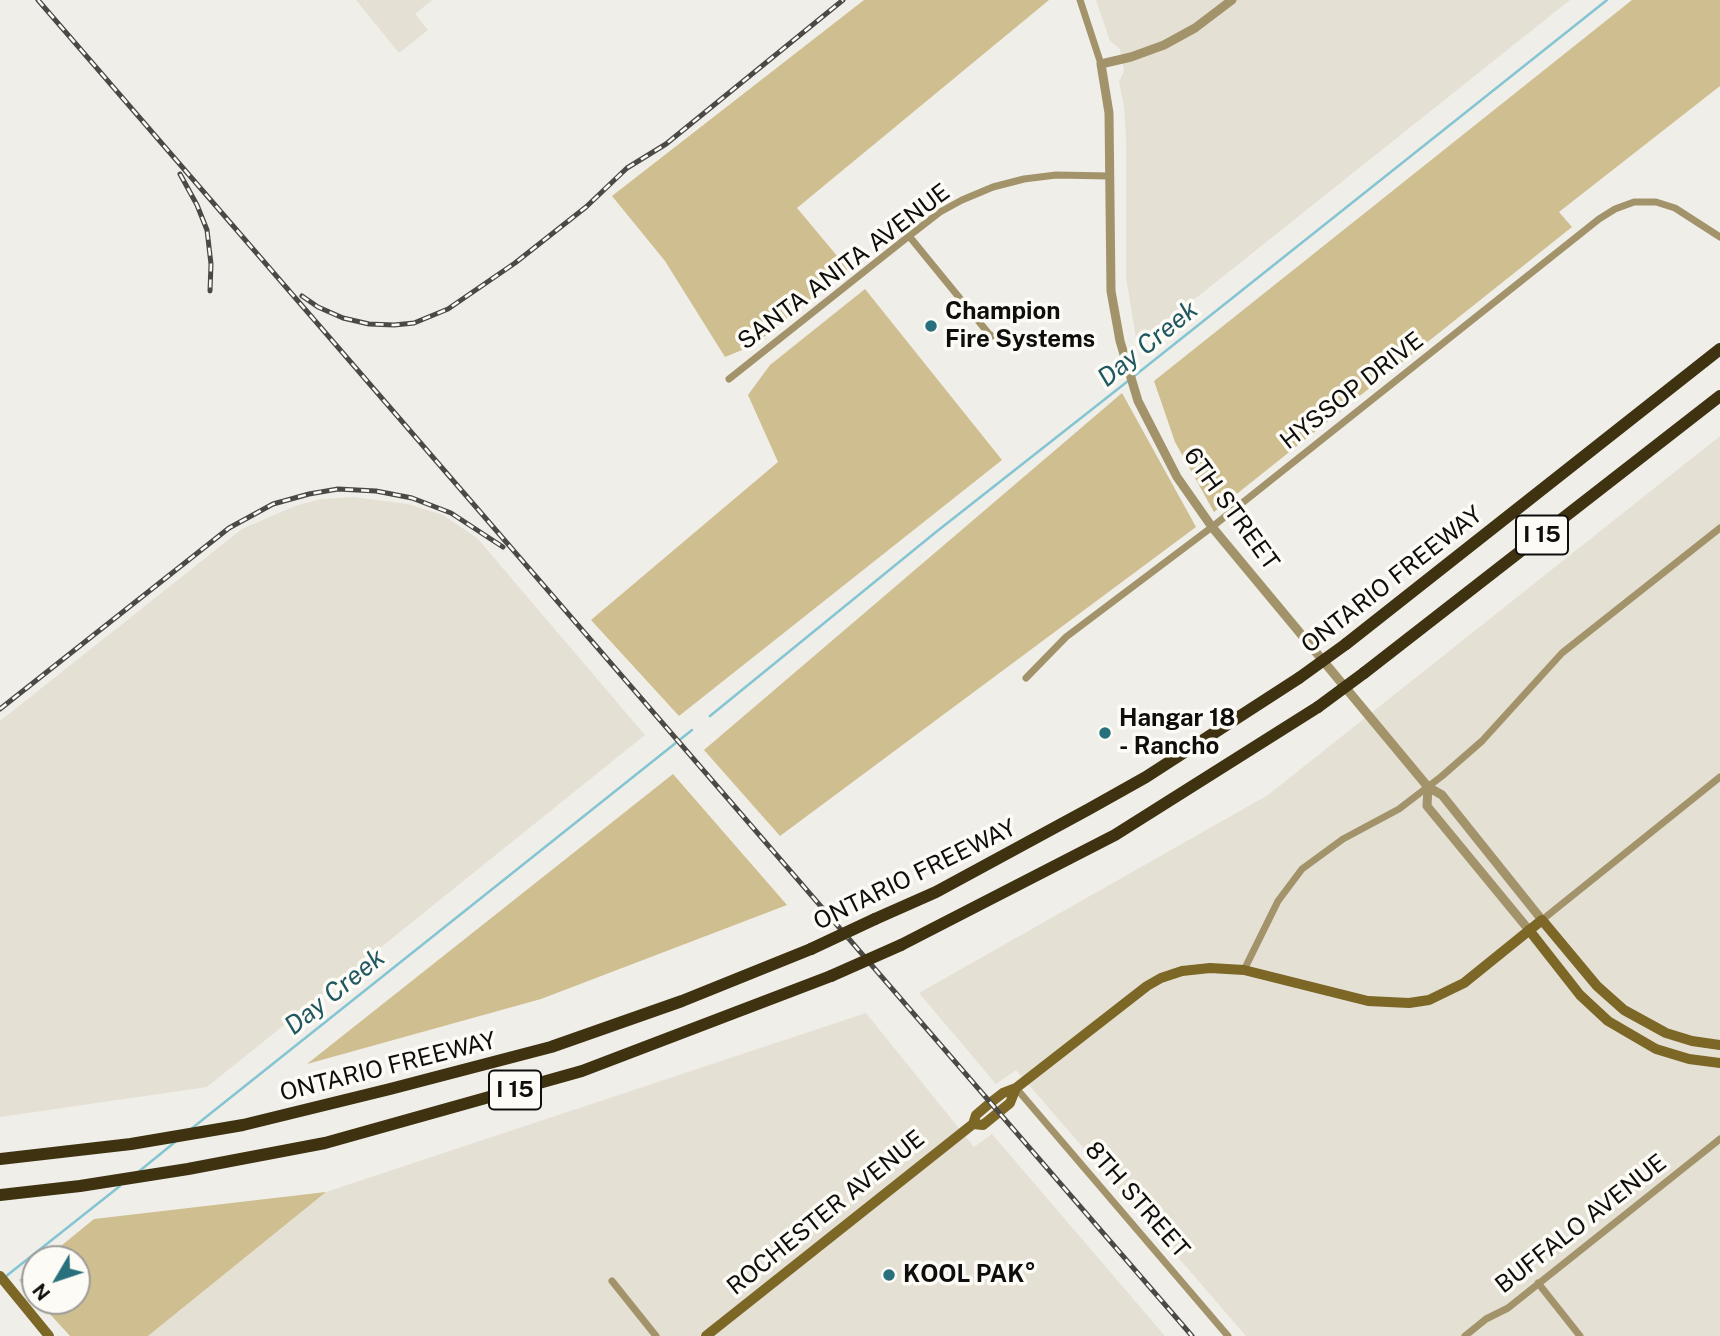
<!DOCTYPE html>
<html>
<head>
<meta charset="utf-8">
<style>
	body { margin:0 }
	#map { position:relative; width:1720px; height:1336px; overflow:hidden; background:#f0eee8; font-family:"Public Sans",sans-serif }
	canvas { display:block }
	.north { position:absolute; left:21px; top:1245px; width:70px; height:70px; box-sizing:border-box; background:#fdfbf6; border:2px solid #9e9c98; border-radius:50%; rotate:231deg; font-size:19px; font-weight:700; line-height:28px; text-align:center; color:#0f0e0c }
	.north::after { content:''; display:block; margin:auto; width:24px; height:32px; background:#29707d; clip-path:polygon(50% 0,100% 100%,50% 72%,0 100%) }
</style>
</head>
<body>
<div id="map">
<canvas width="1720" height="1336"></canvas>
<div class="north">N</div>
</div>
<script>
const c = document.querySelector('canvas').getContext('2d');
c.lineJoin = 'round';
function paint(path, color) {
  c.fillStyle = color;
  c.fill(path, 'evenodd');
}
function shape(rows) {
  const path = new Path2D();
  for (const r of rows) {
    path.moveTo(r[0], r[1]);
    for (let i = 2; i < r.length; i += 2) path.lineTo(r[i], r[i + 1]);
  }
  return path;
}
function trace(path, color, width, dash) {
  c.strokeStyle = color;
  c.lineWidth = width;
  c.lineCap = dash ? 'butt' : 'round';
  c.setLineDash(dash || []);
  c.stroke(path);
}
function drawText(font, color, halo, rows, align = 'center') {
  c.font = font + ' "Public Sans",sans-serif';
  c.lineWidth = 7;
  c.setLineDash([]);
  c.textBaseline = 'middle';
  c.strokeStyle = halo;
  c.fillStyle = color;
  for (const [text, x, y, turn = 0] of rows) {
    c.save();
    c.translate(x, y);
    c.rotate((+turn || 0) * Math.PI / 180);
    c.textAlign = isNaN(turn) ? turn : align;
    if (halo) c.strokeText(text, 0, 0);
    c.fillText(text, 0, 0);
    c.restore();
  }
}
const built = shape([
	[356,0,432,0,415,14,428,30,399,53],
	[1096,0,1570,0,1137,345,1126,277,1126,137,1124,106,1119,82,1124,71,1120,49,1110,41],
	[1720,436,1720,1336,1246,1336,1016,1070,996,1084,919,993,1268,795],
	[353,497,408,504,443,515,477,538,645,735,207,1087,0,1117,0,721,242,529,295,506,321,499],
	[866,1013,974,1147,992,1134,1165,1336,148,1336,326,1192]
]);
const green = shape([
	[864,0,1049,0,797,208,848,269,754,345,725,357,665,261,612,196],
	[1632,0,1720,0,1720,86,1559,212,1572,227,1214,512,1175,442,1154,381],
	[865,289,1002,460,679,716,591,620,778,462,748,395,770,365],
	[1122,393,1196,527,780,836,704,750],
	[673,774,787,905,541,999,307,1064],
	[326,1192,148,1336,70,1336,38,1301,77,1301,77,1259,45,1259,94,1219],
	[35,1267,35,1297,19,1280]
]);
const stream = shape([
	[1133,377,1607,0],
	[710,716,936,532,1128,381],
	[191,1129,692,730],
	[137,1173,175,1142],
	[5,1277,120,1186]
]);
const minor = shape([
	[1080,0,1101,64],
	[909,236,989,334,1008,344],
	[729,379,909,236,940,212,962,200,993,187,1024,179,1056,175,1109,176],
	[1026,678,1066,637,1212,527,1599,219,1615,209,1634,202,1656,202,1675,208,1720,237],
	[1542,920,1720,777],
	[1244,970,1278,901,1302,869,1343,839,1399,809,1442,776,1482,741,1562,653,1720,528],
	[1016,1088,1228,1336],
	[612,1281,656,1336],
	[1538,1283,1580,1336],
	[1465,1336,1486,1319,1508,1308,1720,1139]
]);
const tertiary = shape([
	[1232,0,1195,28,1164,45,1131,57,1101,64,1109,113,1111,291,1120,341,1138,401,1177,477,1212,527,1428,787,1442,795,1542,920],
	[1428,787,1427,806,1529,930]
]);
const secondary = shape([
	[1529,930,1580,995,1608,1021,1656,1049,1689,1059,1720,1063],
	[973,1124,983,1125,1010,1103,1016,1088],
	[0,1276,49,1336],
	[706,1336,973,1124,976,1115,990,1103,1003,1093,1016,1088,1147,986,1161,978,1182,971,1210,968,1244,970,1368,1001,1409,1003,1429,1000,1464,983,1542,920,1597,986,1624,1010,1666,1033,1692,1041,1720,1045]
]);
const motorway = shape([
	[1346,644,1720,349],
	[1364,673,1720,396],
	[875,919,936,892,1089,809,1146,777,1299,678],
	[901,945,1115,835,1318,707],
	[0,1159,131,1144,243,1125,390,1089,551,1047,682,1001,811,949],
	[0,1195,80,1186,188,1169,325,1143,582,1071,831,976]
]);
const rail = shape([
	[38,0,1192,1336],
	[180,174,197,205,207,230,211,264,210,291],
	[302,296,318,307,343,318,369,324,394,325,414,323,448,309,515,263,586,207,627,168,666,144,843,0],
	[0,709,229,528,273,504,309,494,338,489,376,491,412,498,451,513,503,547]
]);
const motorwayBridge = shape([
	[1299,678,1346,644],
	[1318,707,1364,673],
	[811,949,875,919],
	[831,976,901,945]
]);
const markers = [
	[931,326,7,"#29707d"],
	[1105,733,7,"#29707d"],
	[889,1275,7,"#29707d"]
];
const shields = [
	[1542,535,52],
	[515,1090,52]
];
const shieldNames = [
	["I 15",1542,535],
	["I 15",515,1090]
];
const streetNames = [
	["SANTA ANITA AVENUE",844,267,-37],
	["HYSSOP DRIVE",1352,391,-38],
	["6TH STREET",1231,509,54],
	["ONTARIO FREEWAY",1392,580,-38],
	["ONTARIO FREEWAY",915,875,-26],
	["ONTARIO FREEWAY",388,1067,-14],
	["8TH STREET",1137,1200,49],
	["ROCHESTER AVENUE",826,1213,-39],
	["BUFFALO AVENUE",1581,1224,-38]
];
const poiNames = [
	["Champion",945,312],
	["Fire Systems",945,340],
	["Hangar 18",1119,719],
	["- Rancho",1119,747],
	["KOOL PAK°",903,1275]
];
const waterNames = [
	["Day Creek",1148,344,-39],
	["Day Creek",335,992,-39]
];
paint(built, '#e5e0d4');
paint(green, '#cfbe8f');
trace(stream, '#83c5d2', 2.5);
trace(minor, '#a2936b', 7);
trace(tertiary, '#a2936b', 9);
trace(secondary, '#7d6726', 10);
trace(motorway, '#3e3211', 12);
trace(rail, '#4b4946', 5);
trace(rail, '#fdfbf6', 2.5, [8]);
trace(motorwayBridge, '#3e3211', 12);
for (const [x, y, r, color] of markers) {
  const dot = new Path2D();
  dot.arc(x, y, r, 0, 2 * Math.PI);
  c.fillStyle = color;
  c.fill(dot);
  trace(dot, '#fdfbf6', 2.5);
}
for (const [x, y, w] of shields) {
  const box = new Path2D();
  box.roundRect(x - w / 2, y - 19.5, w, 39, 5);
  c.fillStyle = '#fdfbf6';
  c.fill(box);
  trace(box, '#0f0e0c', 2);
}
drawText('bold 23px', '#0f0e0c', null, shieldNames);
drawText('24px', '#0f0e0c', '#fdfbf6', streetNames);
drawText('bold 24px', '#0f0e0c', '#fdfbf6', poiNames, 'left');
drawText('italic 26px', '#205862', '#fdfbf6', waterNames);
</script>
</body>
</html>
